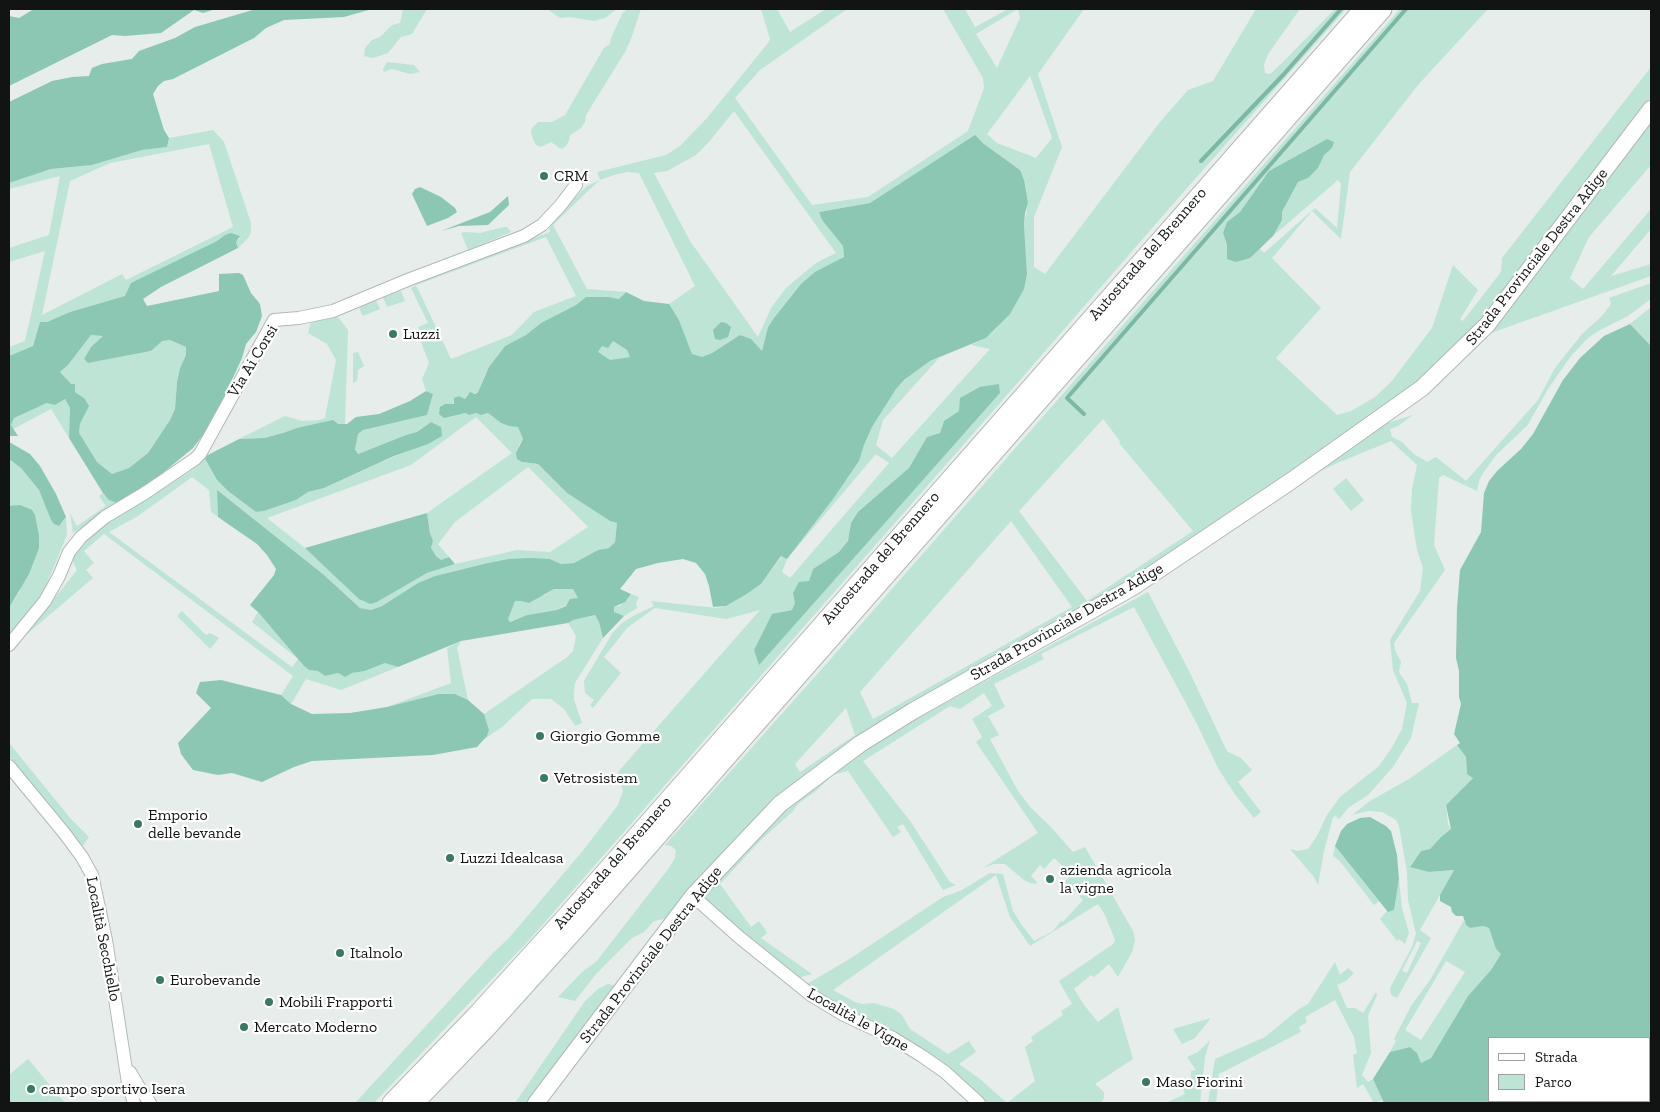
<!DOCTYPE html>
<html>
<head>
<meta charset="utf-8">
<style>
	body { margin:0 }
	#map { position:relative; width:1660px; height:1112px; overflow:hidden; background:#e6edea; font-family:"Zilla Slab",serif }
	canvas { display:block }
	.frame { position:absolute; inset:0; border:10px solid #111413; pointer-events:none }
	.legend { position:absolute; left:1488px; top:1037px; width:162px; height:65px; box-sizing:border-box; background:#fff; border:1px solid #a0a1a1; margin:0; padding:6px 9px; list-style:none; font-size:15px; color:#111413 }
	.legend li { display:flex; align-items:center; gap:10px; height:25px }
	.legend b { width:25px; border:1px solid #a0a1a1 }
</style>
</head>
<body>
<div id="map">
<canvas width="1660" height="1112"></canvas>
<div class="frame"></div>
<ul class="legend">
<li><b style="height:6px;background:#fff"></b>Strada</li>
<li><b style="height:14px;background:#bee4d6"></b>Parco</li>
</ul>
</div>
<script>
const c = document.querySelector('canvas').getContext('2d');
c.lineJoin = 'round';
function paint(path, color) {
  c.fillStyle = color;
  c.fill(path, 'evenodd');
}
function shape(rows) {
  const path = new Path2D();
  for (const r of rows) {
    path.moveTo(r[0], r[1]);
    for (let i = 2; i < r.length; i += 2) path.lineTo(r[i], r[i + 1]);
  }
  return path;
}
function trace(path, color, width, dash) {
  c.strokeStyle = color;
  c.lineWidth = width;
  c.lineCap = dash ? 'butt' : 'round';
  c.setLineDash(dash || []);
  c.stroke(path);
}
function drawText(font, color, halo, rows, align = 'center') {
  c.font = font + ' "Zilla Slab",serif';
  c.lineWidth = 4.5;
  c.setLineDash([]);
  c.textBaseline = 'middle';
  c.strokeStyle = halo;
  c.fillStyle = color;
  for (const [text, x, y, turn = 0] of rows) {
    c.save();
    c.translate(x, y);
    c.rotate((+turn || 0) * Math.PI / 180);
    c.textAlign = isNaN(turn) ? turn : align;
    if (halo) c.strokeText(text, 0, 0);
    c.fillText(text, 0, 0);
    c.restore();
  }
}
const green = shape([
	[407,9,427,9,412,34,401,37,388,53,373,58,364,56,365,48,372,40,380,37,392,25,400,23,403,10],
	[547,9,617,9,605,18,594,21,570,17,560,18],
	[627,9,641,9,631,39,625,52,586,115,585,122,581,128,570,135,569,141,565,147,561,149,551,142,541,147,536,145,533,139,531,132,532,128,538,122,552,122,565,115,604,48,610,44,611,38,622,14],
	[761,9,777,9,790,32,826,9,847,9,760,70,735,98,812,205,868,197,968,131,984,88,983,78,943,9,965,9,975,27,1008,9,1084,9,1038,74,1062,147,1034,217,1034,267,1045,274,1160,122,1188,90,1213,81,1256,9,1300,9,1268,54,1264,65,1265,73,1270,74,1281,64,1335,9,1346,9,1187,188,1000,403,531,938,374,1103,355,1103,493,953,509,938,585,848,618,805,623,791,618,772,760,610,726,619,655,608,628,627,604,657,621,673,593,708,590,705,594,700,585,693,584,681,613,632,622,623,631,617,654,606,651,601,717,608,726,606,761,584,782,556,787,559,859,461,864,445,872,427,896,389,904,380,930,361,939,358,883,420,876,445,892,458,990,349,971,345,986,338,997,328,1027,274,1024,225,1028,203,1020,170,984,144,975,136,870,203,819,212,822,220,843,246,844,257,801,284,774,318,768,327,762,351,740,335,712,353,702,357,692,354,679,320,669,304,695,286,639,173,627,172,614,175,600,180,590,189,553,225,587,289,626,292,619,299,607,297,586,297,576,305,541,323,526,335,505,346,497,356,485,375,478,392,467,395,465,399,459,396,455,398,449,416,465,413,469,415,476,413,481,415,488,413,501,423,509,426,518,426,523,439,519,445,522,462,538,464,567,493,610,521,617,523,615,542,609,548,598,550,574,563,561,564,550,559,488,563,435,576,418,583,382,606,371,610,360,608,324,575,217,491,218,517,211,512,209,490,192,477,138,516,109,532,292,667,298,659,252,622,258,612,298,659,304,666,309,670,318,671,325,676,338,673,345,677,352,673,365,671,385,663,398,667,341,690,306,679,291,704,281,695,293,676,104,534,84,551,94,563,86,570,93,578,26,635,77,570,73,562,72,554,98,529,168,486,192,470,204,457,217,480,228,491,256,512,264,511,296,500,308,492,324,488,409,450,431,422,417,432,406,435,358,454,355,449,355,444,358,434,362,430,427,415,433,394,426,391,422,379,429,363,421,342,424,340,418,327,428,323,411,288,416,285,415,282,550,232,549,227,550,222,587,186,600,180,597,172,666,155,680,146,707,118,768,43,770,39],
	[1018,9,1020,18,997,68,976,34],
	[1030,76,1052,138,1036,158,997,143,987,134],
	[734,111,836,253,816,263,786,288,771,308,758,337,690,241,654,173,667,171,696,155,708,143],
	[546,237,576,296,534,312,512,335,451,359,416,285],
	[999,384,1000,393,759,664,754,650,766,626,785,611,792,610,809,581,813,569,839,552,848,541,851,523,909,468,927,437,940,433,944,421],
	[476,417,512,453,427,513,430,533,433,541,431,548,436,556,441,560,449,557,438,544,455,522,528,467,588,527,550,552,517,550,455,564,427,573,377,602,364,602,305,548,267,518,411,465],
	[876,454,889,463,790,578,782,572,787,559],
	[1400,9,1488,9,1418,85,1350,172,1341,239,1312,211,1272,258,1321,308,1276,358,1337,415,1351,411,1375,397,1391,382,1432,328,1453,265,1478,290,1460,319,1463,321,1501,272,1502,258,1651,67,1651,97,1604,161,1476,328,1416,383,1207,530,1089,608,857,737,745,829,698,878,668,918,654,921,644,932,632,938,596,974,575,1001,558,997,583,971,596,962,669,868,675,858,676,850,671,846,665,845,828,662],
	[1327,139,1332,148,1324,154,1318,168,1308,178,1298,182,1282,212,1282,220,1273,236,1338,180,1341,184,1337,228,1315,208,1264,253,1259,248,1250,258,1227,259,1227,245,1223,233,1227,222,1240,212,1269,171],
	[1103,419,1120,441,1119,443,1193,531,1087,601,1019,511],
	[1011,521,1072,607,873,719,860,692],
	[846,708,855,735,800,772,795,764],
	[387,62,414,65,420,72,410,74,392,69,384,72,383,69],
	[1651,118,1651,165,1589,237,1570,278,1583,289,1651,209,1651,229,1611,276,1651,264,1651,276,1491,333],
	[213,130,224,142,251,223,251,231,249,237,238,248,236,242,240,238,225,235,217,241,183,258,126,296,70,312,47,322,40,322,33,346,9,356,9,347,25,341,45,251,9,262,9,248,49,235,60,176,9,189,9,183,51,169,92,165,142,150,167,147,169,138],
	[209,144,233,227,126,280,122,274,42,315,70,181,110,163],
	[504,227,507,227,511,232,468,250,461,233,465,232,480,233],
	[1651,283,1651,299,1628,316,1600,330,1588,338,1571,356,1548,389,1527,426,1497,454,1483,473,1479,481,1477,491,1443,475,1439,478,1434,545,1445,570,1394,643,1395,650,1401,662,1399,672,1407,684,1412,703,1419,703,1411,738,1393,767,1368,795,1348,808,1340,818,1338,819,1336,816,1333,817,1324,851,1318,885,1314,877,1290,849,1298,851,1308,849,1317,836,1327,815,1340,797,1379,766,1391,749,1402,729,1407,703,1393,670,1390,640,1420,591,1423,568,1417,550,1411,511,1412,489,1417,465,1391,441,1335,464,1319,472,1381,425,1413,415,1398,426,1390,429,1392,437,1402,442,1414,454,1427,462,1436,457,1466,481,1538,400,1555,368,1582,334,1602,316,1611,304,1609,298],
	[401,291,405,301,387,307,383,297],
	[376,300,380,309,363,316,359,308],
	[1651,307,1651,346,1630,324],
	[338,317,348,330,345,424,297,428,283,433,264,438,239,439,285,416,302,421,319,420,325,418,336,360,327,344,308,333,311,322],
	[91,335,104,336,91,347,84,359,88,363,151,351,161,341,170,340,186,347,186,355,180,368,177,382,175,409,170,420,148,453,129,468,112,474,97,462,82,439,79,433,80,424,85,415,84,398,75,392,60,372,68,365],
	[613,341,627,350,631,357,610,360,597,352,602,346],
	[358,352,364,366,358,370,357,381,353,383,353,353],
	[65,399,70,408,69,438,51,409,13,429,11,425,14,418,47,403],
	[9,459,21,468,39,490,51,520,62,523,66,517,67,535,42,595,9,635,9,608,20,591,9,506],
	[1346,478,1364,500,1351,511,1333,489],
	[103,493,109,500,117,503,73,533,70,513,77,526,106,506,99,496],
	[554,589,573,589,578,598,557,610,527,615,509,622,508,619,514,601,545,595],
	[1148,592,1190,673,1225,747,1228,752,1241,758,1252,770,1238,782,1261,812,1254,818,1234,793,1218,768,1196,722,1134,607,1041,654,1044,659,994,684,1005,707,988,716,999,735,990,739,1018,791,1031,808,1050,826,1073,852,1085,847,1133,931,1135,940,1132,952,1118,977,1109,964,1094,977,1091,975,1074,989,1084,1005,1098,1022,1118,1007,1133,1059,1095,1084,1104,1092,1104,1098,1101,1103,984,1103,822,997,807,984,848,960,943,897,960,891,990,873,1003,874,1013,911,1021,924,1034,941,1053,931,1061,921,1063,922,1083,900,1065,882,1071,874,1054,858,1044,869,1040,865,1031,876,1037,882,1036,884,1030,883,1024,880,1005,864,994,864,983,868,1038,833,976,742,982,737,972,719,992,706,984,693,960,709,950,706,863,761,910,821,950,882,956,885,943,890,903,824,897,827,901,832,893,837,848,771,833,775,817,790,798,804,792,812,760,841,720,884,751,927,759,921,764,928,767,933,761,938,812,974,798,978,705,901,704,897,774,819,838,766,916,719],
	[996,875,1010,917,1030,946,1098,904,1105,915,1115,940,1113,944,1059,981,1072,1004,1061,1011,1063,1015,1031,1037,1033,1041,1025,1047,1035,1081,1007,1103,980,1079,959,1064,976,1052,969,1041,948,1054,910,1029,902,1015,894,1009,874,1003,862,1004,855,1002,833,990],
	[631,594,639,597,636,603,637,608,624,616,614,613,614,607,620,606],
	[182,611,206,635,210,633,219,638,210,649,177,616],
	[595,615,599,622,603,638,575,683,574,692,574,700,582,723,575,726,564,709,551,699,532,699,502,727,483,740,489,730,484,714,567,657,573,651,576,636,568,623,573,620],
	[461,641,457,648,468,700,455,694,387,707,451,683,447,648],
	[9,743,71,819,89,837,82,847,9,756],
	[1457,745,1466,757,1467,774,1474,777,1446,805,1448,824,1451,829,1441,837,1430,849,1421,851,1410,866,1429,872,1454,870,1420,930,1431,938,1397,998,1391,995,1390,988,1412,947,1416,934,1408,900,1407,872,1399,826,1396,820,1382,812,1368,811,1352,815,1370,801,1409,779],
	[1417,941,1421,943,1407,973,1402,971],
	[1335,846,1379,901,1374,905,1339,860,1333,856],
	[1399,879,1402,908,1409,933,1405,944,1399,939,1397,941,1380,919,1387,911,1394,910],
	[1464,920,1466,925,1470,928,1483,926,1489,928,1496,949,1501,954,1491,970,1468,996,1431,1058,1421,1063,1417,1053,1410,1047,1390,1052,1396,1041,1394,1039,1411,1006,1430,980],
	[1446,961,1465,972,1421,1040,1405,1030],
	[1335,962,1340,975,1348,968,1354,973,1346,981,1337,985,1347,1008,1355,1008,1363,1013,1376,992,1377,995,1368,1016,1371,1053,1362,1075,1368,1082,1373,1079,1383,1100,1374,1103,1363,1084,1357,1088,1353,1055,1357,1053,1354,1037,1335,1000,1305,1017,1307,1022,1299,1027,1301,1032,1219,1074,1216,1103,1208,1103,1215,1059,1265,1037,1299,1009,1308,1004],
	[608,984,616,986,528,1103,515,1103,585,1001,598,989],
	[1211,1018,1195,1038,1182,1044,1173,1029],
	[1210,1040,1205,1057,1200,1103,1166,1103,1185,1094,1183,1087,1191,1077,1191,1071,1196,1070,1187,1057,1198,1052],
	[28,1059,65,1103,9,1103,9,1075]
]);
const forest = shape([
	[34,9,216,9,203,13,194,10,161,33,125,36,112,35,9,86,9,16,19,18],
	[256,9,372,9,344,17,284,20,266,28,254,38,173,79,164,81,158,86,153,94,164,130,169,138,167,147,142,150,92,165,51,169,9,183,9,102,52,81,72,77,89,76,92,68,102,64,132,59,139,51,175,38,195,27],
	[975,135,984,144,1020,170,1024,180,1028,203,1025,213,1024,225,1027,274,1024,289,1010,314,986,338,930,361,904,380,896,389,872,427,864,445,859,461,833,499,787,559,781,556,761,584,745,595,726,606,713,607,709,586,705,574,696,563,683,559,658,563,636,569,620,589,631,594,625,602,614,607,614,612,624,616,603,638,599,622,595,615,573,620,568,623,461,641,398,667,385,663,365,671,352,673,345,677,338,673,325,676,318,671,309,670,304,666,258,612,250,605,274,575,276,569,267,555,257,544,218,517,217,490,324,575,360,608,371,610,382,606,418,583,435,576,488,563,509,559,531,558,550,559,561,564,574,563,598,550,609,548,615,542,617,523,610,521,567,493,538,464,522,462,517,459,516,453,523,439,518,427,509,426,501,423,488,413,481,415,476,413,469,415,465,413,444,418,439,414,440,407,445,404,454,404,454,398,459,396,465,399,470,392,475,394,478,392,489,367,505,346,526,335,541,323,576,305,586,297,608,297,619,299,626,292,644,301,669,304,679,320,692,354,702,357,712,353,740,335,751,339,762,351,768,327,774,318,801,284,815,272,844,257,843,246,822,220,819,212,870,203],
	[613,341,627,350,630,357,610,360,598,352,602,346,608,348],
	[554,589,573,589,578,598,570,599,566,606,557,610,527,615,510,622,508,619,515,601,521,601,529,603],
	[1327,139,1334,142,1332,148,1324,155,1318,168,1308,178,1298,182,1282,212,1282,220,1273,236,1250,258,1236,262,1227,259,1227,245,1223,233,1227,222,1240,212,1269,171],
	[420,187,441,197,455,208,457,212,448,218,427,226,412,194,415,189],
	[508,196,509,205,488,225,459,226,441,231,490,212],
	[231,233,240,236,236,242,238,248,161,287,143,299,147,306,219,291,219,274,239,273,243,275,251,293,260,304,262,316,256,332,246,344,242,358,212,423,193,448,159,476,117,503,109,500,103,493,69,438,70,408,65,399,55,405,47,403,14,418,11,425,18,436,9,436,9,356,33,346,40,322,47,322,70,312,125,296,131,283,217,241,225,235],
	[91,335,103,336,91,347,84,359,88,363,151,351,162,341,170,340,186,347,186,355,180,368,177,382,175,409,170,420,148,453,129,468,112,474,97,462,79,433,80,424,89,406,84,398,75,392,75,384,71,384,60,372,68,365],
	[721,322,726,323,731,327,728,337,720,340,715,339,713,330],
	[1630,324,1651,346,1651,1103,1384,1103,1373,1079,1390,1052,1410,1047,1417,1053,1421,1063,1431,1058,1468,996,1491,970,1501,954,1496,949,1489,928,1483,926,1470,928,1466,925,1463,916,1456,916,1452,912,1451,907,1440,901,1440,895,1454,870,1429,872,1410,867,1421,851,1430,849,1441,837,1451,829,1446,805,1473,778,1467,774,1466,757,1457,745,1460,743,1454,734,1461,704,1459,697,1459,671,1456,658,1457,608,1460,570,1481,532,1484,493,1489,481,1497,471,1521,449,1533,434,1563,380,1580,358,1604,336],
	[1489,1038,1649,1038,1649,1101,1489,1101],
	[999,384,1000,393,759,665,754,650,772,614,792,610,795,603,793,593,799,582,809,581,813,569,839,552,848,541,851,523,858,512,909,468,927,437,940,433,944,421,959,411,960,398,980,387],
	[426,391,433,394,427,415,363,430,358,434,355,449,358,454,406,435,417,432,431,422,441,427,442,436,428,444,394,456,324,488,308,492,296,500,264,511,256,512,228,491,217,480,204,457,239,439,264,438,283,433,297,428,333,420,338,424,347,424,356,417,379,414,410,401],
	[9,442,30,454,40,466,56,494,66,517,59,526,54,524,51,520,39,490,21,468,9,459],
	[20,505,32,510,35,515,39,536,39,548,29,574,9,608,9,506],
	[427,513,430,533,433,541,431,548,436,556,441,560,449,557,455,564,427,573,377,602,370,604,359,599,305,548],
	[221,680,281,695,291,704,312,714,350,713,387,707,439,694,455,694,468,700,484,714,489,730,487,736,477,747,433,755,312,761,294,767,262,782,232,773,218,775,193,770,181,754,178,743,211,708,196,693,200,682],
	[1370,817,1386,826,1391,831,1397,855,1399,879,1394,910,1388,912,1335,846,1341,831,1347,824,1360,818]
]);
const stream = shape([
	[1201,161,1284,74,1341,9],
	[1084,414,1067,398,1406,9]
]);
const minor = shape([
	[9,645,45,601,59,576,69,552,81,537,105,517,145,493,195,459,200,454,274,320,299,318,333,311,410,279,524,236,542,225,560,206,576,185],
	[9,766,65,834,82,857,92,875,106,940,128,1083,134,1103],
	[693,896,739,937,811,995,844,1015,893,1038,922,1056,945,1072,979,1103],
	[130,1072,140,1089,150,1103]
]);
const major = shape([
	[536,1103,693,896,780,804,860,744,913,711,1133,587,1291,481,1422,388,1487,325,1651,109]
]);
const highway = shape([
	[392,1103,478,1014,567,916,1364,9],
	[414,1103,488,1026,578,926,1382,9]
]);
const markers = [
	[544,176,5,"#3b7966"],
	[393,334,5,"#3b7966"],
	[540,736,5,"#3b7966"],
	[544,778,5,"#3b7966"],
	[138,824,5,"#3b7966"],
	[450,858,5,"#3b7966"],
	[1050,879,5,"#3b7966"],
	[340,953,5,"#3b7966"],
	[160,980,5,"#3b7966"],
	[269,1002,5,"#3b7966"],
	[244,1027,5,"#3b7966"],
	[1146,1082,5,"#3b7966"],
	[31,1089,5,"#3b7966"]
];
const poiNames = [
	["CRM",554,176],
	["Luzzi",403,334],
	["Giorgio Gomme",550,736],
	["Vetrosistem",554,778],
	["Emporio",148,815],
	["delle bevande",148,833],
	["Luzzi Idealcasa",460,858],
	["azienda agricola",1060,870],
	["la vigne",1060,888],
	["Italnolo",350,953],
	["Eurobevande",170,980],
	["Mobili Frapporti",279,1002],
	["Mercato Moderno",254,1027],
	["Maso Fiorini",1156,1082],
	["campo sportivo Isera",41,1089]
];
const streetNames = [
	["Autostrada del Brennero",1148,254,-49],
	["Strada Provinciale Destra Adige",1537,257,-52],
	["Via Ai Corsi",253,361,-59],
	["Autostrada del Brennero",881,558,-49],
	["Strada Provinciale Destra Adige",1067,622,-30],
	["Autostrada del Brennero",613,863,-49],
	["Località Secchiello",103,939,79],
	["Strada Provinciale Destra Adige",651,955,-52],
	["Località le Vigne",858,1020,29]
];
paint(green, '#bee4d6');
paint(forest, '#8bc7b3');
trace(stream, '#7db8a5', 4);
trace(minor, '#b2b9b6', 14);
trace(major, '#b2b9b6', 18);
trace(highway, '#b2b9b6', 21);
trace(minor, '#fff', 12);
trace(major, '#fff', 16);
trace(highway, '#fff', 19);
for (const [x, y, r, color] of markers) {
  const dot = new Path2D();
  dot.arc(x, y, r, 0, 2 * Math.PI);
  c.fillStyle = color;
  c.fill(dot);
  trace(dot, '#fff', 2);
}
drawText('16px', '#111413', '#fff', poiNames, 'left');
drawText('16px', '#111413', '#fff', streetNames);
</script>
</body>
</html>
